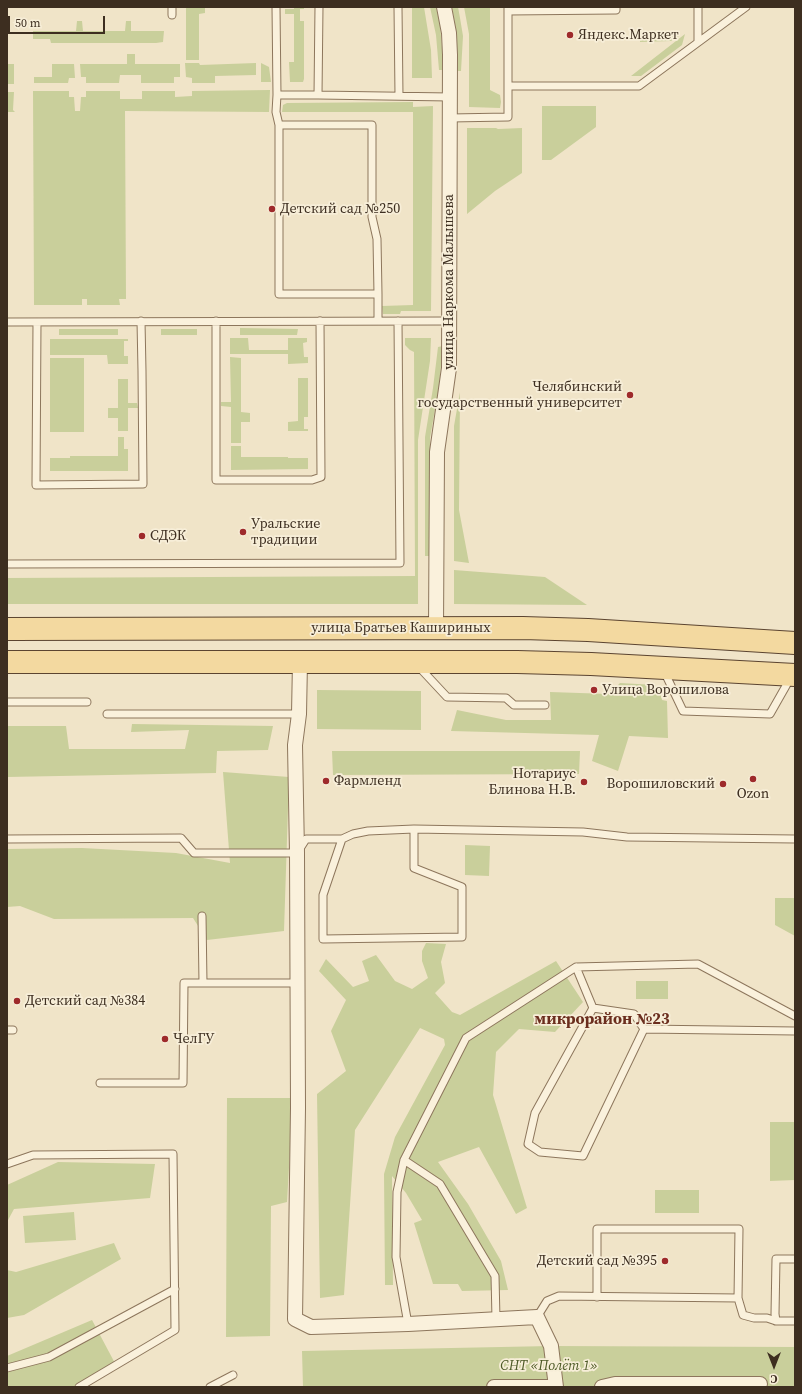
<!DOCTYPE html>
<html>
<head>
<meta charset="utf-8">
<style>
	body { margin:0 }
	#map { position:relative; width:802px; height:1394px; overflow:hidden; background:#f0e4c8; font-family:"Source Serif 4",serif }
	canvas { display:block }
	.frame { position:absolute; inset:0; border:8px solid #3d2e20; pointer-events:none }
	.north { position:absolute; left:754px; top:1346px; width:40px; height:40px; -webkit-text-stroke:3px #f7eed8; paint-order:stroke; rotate:180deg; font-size:11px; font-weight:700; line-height:16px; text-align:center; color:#3d2e20 }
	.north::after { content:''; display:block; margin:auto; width:14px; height:18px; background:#3d2e20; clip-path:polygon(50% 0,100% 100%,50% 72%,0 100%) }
	.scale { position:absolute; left:8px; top:16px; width:97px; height:18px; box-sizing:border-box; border:2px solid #3d2e20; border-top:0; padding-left:5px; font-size:12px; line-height:14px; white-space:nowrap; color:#3d2e20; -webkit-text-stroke:3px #f7eed8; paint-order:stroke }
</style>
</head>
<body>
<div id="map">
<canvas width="802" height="1394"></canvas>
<div class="frame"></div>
<div class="north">С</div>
<div class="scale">50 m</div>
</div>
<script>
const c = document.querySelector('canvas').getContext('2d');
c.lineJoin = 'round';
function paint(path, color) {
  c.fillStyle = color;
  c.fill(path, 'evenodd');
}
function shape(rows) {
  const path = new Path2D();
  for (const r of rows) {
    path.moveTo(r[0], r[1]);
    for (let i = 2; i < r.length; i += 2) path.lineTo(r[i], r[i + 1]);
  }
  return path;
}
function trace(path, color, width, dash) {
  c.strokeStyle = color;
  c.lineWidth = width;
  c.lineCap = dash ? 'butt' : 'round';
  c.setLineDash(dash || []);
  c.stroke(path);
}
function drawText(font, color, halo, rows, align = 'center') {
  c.font = font + ' "Source Serif 4",serif';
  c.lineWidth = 3.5;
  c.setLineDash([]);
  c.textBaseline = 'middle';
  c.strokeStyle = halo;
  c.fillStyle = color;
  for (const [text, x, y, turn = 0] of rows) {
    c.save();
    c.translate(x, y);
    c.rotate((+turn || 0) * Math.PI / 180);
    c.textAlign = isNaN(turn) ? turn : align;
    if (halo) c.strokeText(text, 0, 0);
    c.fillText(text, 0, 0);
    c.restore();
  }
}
const green = shape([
	[186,7,205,8,205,13,199,14,199,60,186,60],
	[294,7,304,7,304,9,300,9,300,21,304,21,304,79,303,82,290,82,289,62,294,62,294,14,285,14,285,9,294,9],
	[412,7,424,7,431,50,432,78,412,78],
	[430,7,436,7,440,25,444,70,439,70,436,35],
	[452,7,458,7,460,18,463,36,461,71,456,71,457,36],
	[464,7,490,7,490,90,500,95,501,102,500,108,469,107,469,34],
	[77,21,82,21,83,31,125,31,126,21,131,21,131,31,164,31,163,42,156,43,51,43,50,39,33,39,33,31,76,31],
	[685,34,682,45,641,76,631,76],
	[640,36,679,36,671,41,640,42],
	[127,54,135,54,135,64,180,64,180,77,174,77,174,83,141,83,141,75,120,75,119,83,86,83,86,77,81,77,80,64,127,64],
	[185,63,199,63,200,65,256,63,256,75,215,76,215,83,192,83,192,78,186,77],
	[261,63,269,67,271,82,261,82],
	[7,64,14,64,14,84,7,84],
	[52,64,74,64,75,78,69,78,68,83,34,83,34,77,52,77],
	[270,90,269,112,125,111,126,299,119,299,120,305,87,305,87,299,82,299,82,305,34,305,33,91,69,91,69,97,74,97,75,111,80,111,81,97,86,97,86,91,120,91,120,99,142,99,142,91,175,91,175,97,192,96,192,91],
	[7,92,14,92,13,110,15,112,7,112],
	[413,102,413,107,433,106,431,311,401,311,400,314,383,314,382,306,413,305,413,112,282,112,283,105,287,103],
	[542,106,596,106,596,127,551,160,542,160],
	[467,128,496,128,498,129,522,128,522,173,495,191,467,214],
	[240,328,298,329,297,335,240,335],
	[59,329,118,329,118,335,59,335],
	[161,329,197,329,197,335,161,335],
	[230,338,248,338,249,350,288,350,288,338,307,338,307,342,303,343,304,357,308,357,308,363,288,364,288,354,230,354],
	[405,338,431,338,430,361,418,440,418,604,7,604,7,578,415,576,414,352,410,350,405,345],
	[50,339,128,339,128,341,124,341,124,356,128,356,128,364,108,364,107,355,50,355],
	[443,346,439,386,430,438,430,556,425,556,425,437,433,388,438,347],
	[230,357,241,358,241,412,250,413,250,422,241,422,241,443,231,443,231,407,221,406,221,402,231,402],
	[50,358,84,358,84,432,50,432],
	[298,378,308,378,308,417,304,417,304,429,308,429,308,431,288,431,288,422,298,421],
	[118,379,128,379,128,403,137,403,138,408,128,408,128,431,118,431,118,418,108,418,108,408,118,408],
	[460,392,459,510,469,563,454,561,454,426],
	[118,437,124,437,124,449,128,449,128,471,50,471,50,458,70,458,70,456,118,456],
	[231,446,241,446,241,457,288,457,288,458,308,458,308,469,231,470],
	[454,570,545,577,587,605,454,604],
	[620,683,655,685,660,690,662,700,667,701,668,738,629,736,618,771,592,761,599,735,451,731,457,710,506,720,551,720,550,692,609,694],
	[317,690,421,691,421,730,317,729],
	[132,724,273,726,268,750,217,751,216,773,7,777,7,726,66,726,69,749,185,749,189,730,131,732],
	[332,751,580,751,579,774,333,775],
	[223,772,289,777,284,931,207,940,193,918,54,919,20,906,7,907,7,849,82,848,176,853,230,863],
	[465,845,490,846,489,876,465,875],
	[775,898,795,898,795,936,775,925],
	[426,943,446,944,441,962,445,983,435,993,452,1012,460,1015,556,961,583,1002,555,1032,519,1029,496,1052,493,1095,527,1208,516,1214,479,1147,438,1162,468,1204,501,1261,508,1290,462,1291,458,1284,433,1284,414,1223,422,1220,406,1193,392,1176,393,1285,385,1285,384,1174,395,1137,445,1045,444,1039,420,1028,355,1130,344,1295,320,1298,317,1094,346,1071,331,1031,346,1000,319,971,326,959,353,987,369,981,362,961,376,955,395,981,412,989,428,978,422,961,422,951],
	[636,981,668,981,668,999,636,999],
	[227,1098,293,1098,287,1202,271,1206,270,1336,226,1337],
	[770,1122,795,1122,795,1180,770,1181],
	[58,1162,155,1164,150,1198,14,1209,7,1222,7,1185],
	[655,1190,699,1190,699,1213,655,1213],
	[74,1212,76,1240,25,1243,23,1216],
	[114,1243,121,1259,24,1315,7,1318,7,1270,16,1272],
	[92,1320,117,1367,83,1387,7,1387,7,1356],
	[551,1346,795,1347,795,1387,303,1387,302,1351]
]);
const service = shape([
	[172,7,172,15],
	[276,7,277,95,318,95,450,97],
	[398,7,399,96],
	[508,11,616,10,616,7],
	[698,42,698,7],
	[508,86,639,86,746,7],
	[277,95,276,112,279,125,279,294,378,294,377,239,372,217,372,125,279,125],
	[318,95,319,7],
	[450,118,508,117,508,7],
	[216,321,216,480,312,480,321,477,320,321],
	[378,321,378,294],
	[7,322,449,321],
	[37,322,36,485,143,484,142,371,141,321],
	[7,564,400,563,398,321],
	[419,667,447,697,506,698,514,705,545,705],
	[664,671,683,711,770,714,791,677],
	[7,702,87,702],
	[107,714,299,714],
	[7,839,181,838,194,853,297,853,306,839,342,839,353,834,368,831,414,829,583,832,627,837,795,839],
	[342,839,323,895,323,939,462,937,462,887,414,868,414,829],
	[202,916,203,983],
	[576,967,593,1008,634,1014,644,1029,795,1031],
	[593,1008,535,1113,528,1144,540,1152,583,1156,644,1029],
	[7,1030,13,1030],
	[100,1083,183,1083,184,983,298,983],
	[404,1160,440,1184,495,1276,496,1319],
	[7,1164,33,1155,173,1154,175,1330,79,1387],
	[795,1259,776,1259,775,1314,776,1321,795,1321],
	[597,1297,597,1229,739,1229,738,1298],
	[537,1317,547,1301,559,1296,738,1298,743,1315,754,1318,767,1318,776,1321],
	[408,1324,396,1257,397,1192,404,1160,466,1038,576,967,698,964,795,1016],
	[7,1368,49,1357,175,1289],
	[210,1387,233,1375]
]);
const minor = shape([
	[436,628,437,452,449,368,450,55,449,33,444,7],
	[300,662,299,714,295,745,297,853,298,1108,295,1319,311,1327,408,1324,537,1317,551,1346,556,1387],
	[494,1387,556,1387],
	[602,1387,615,1384,760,1384]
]);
const primary = shape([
	[7,629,523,628,588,630,795,643],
	[7,662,517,662,591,664,795,675]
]);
const markers = [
	[570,35,4,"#9e2a2b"],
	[272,209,4,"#9e2a2b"],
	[630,395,4,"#9e2a2b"],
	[243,532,4,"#9e2a2b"],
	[142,536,4,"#9e2a2b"],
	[594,690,4,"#9e2a2b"],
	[753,779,4,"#9e2a2b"],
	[326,781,4,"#9e2a2b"],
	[584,782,4,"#9e2a2b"],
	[723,784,4,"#9e2a2b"],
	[17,1001,4,"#9e2a2b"],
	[165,1039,4,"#9e2a2b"],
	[665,1261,4,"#9e2a2b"]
];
const poiNames = [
	["Яндекс.Маркет",578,35],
	["Детский сад №250",280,209],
	["Челябинский",622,387,"right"],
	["государственный университет",622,403,"right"],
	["Уральские",251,524],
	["традиции",251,540],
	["СДЭК",150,536],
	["Улица Ворошилова",602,690],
	["Нотариус",576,774,"right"],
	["Блинова Н.В.",576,790,"right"],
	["Фармленд",334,781],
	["Ворошиловский",715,784,"right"],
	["Ozon",753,794,"center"],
	["Детский сад №384",25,1001],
	["ЧелГУ",173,1039],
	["Детский сад №395",657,1261,"right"]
];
const streetNames = [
	["улица Наркома Малышева",449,282,-90],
	["улица Братьев Кашириных",401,628]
];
const parkNames = [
	["СНТ «Полёт 1»",549,1366]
];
const quarterNames = [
	["микрорайон №23",602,1020]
];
paint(green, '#c9cf9b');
trace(service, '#8d765c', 9);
trace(minor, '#8d765c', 16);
trace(primary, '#5b4430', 24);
trace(service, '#faf1dc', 7);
trace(minor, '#faf1dc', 14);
trace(primary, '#f3d9a0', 22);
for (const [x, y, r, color] of markers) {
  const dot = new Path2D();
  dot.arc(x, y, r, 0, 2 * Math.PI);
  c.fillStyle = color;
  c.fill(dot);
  trace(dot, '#f7eed8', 1.5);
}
drawText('14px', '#3d2e20', '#f7eed8', poiNames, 'left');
drawText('14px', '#3d2e20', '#f7eed8', streetNames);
drawText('italic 14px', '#4d5a26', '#f7eed8', parkNames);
drawText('bold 16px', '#6b2e1e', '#f7eed8', quarterNames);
</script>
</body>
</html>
